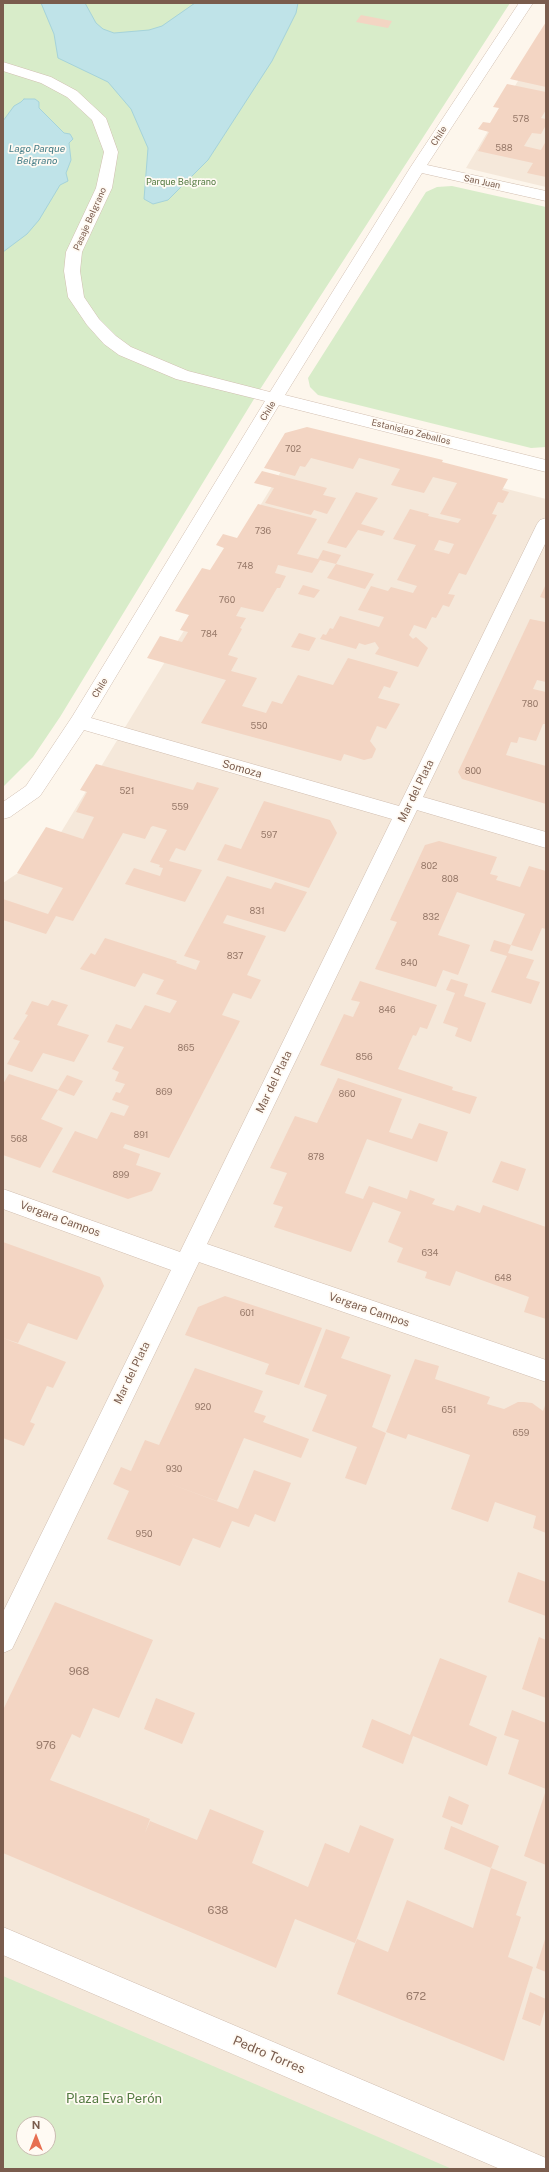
<!DOCTYPE html>
<html>
<head>
<meta charset="utf-8">
<style>
	body { margin:0 }
	#map { position:relative; width:549px; height:2172px; overflow:hidden; background:#fdf6ec; font-family:"Public Sans",sans-serif }
	canvas { display:block }
	.frame { position:absolute; inset:0; border:4px solid #7a5c4d; pointer-events:none }
	.north { position:absolute; left:16px; top:2116px; width:40px; height:40px; box-sizing:border-box; background:#fffaf3; border:1px solid #cabbb1; border-radius:50%; rotate:0deg; font-size:11px; font-weight:700; line-height:16px; text-align:center; color:#7a5c4d }
	.north::after { content:''; display:block; margin:auto; width:14px; height:18px; background:#e76f51; clip-path:polygon(50% 0,100% 100%,50% 72%,0 100%) }
</style>
</head>
<body>
<div id="map">
<canvas width="549" height="2172"></canvas>
<div class="frame"></div>
<div class="north">N</div>
</div>
<script>
const c = document.querySelector('canvas').getContext('2d');
c.lineJoin = 'round';
function paint(path, color) {
  c.fillStyle = color;
  c.fill(path, 'evenodd');
}
function shape(rows) {
  const path = new Path2D();
  for (const r of rows) {
    path.moveTo(r[0], r[1]);
    for (let i = 2; i < r.length; i += 2) path.lineTo(r[i], r[i + 1]);
  }
  return path;
}
function trace(path, color, width, dash) {
  c.strokeStyle = color;
  c.lineWidth = width;
  c.lineCap = dash ? 'butt' : 'round';
  c.setLineDash(dash || []);
  c.stroke(path);
}
function drawText(font, color, halo, rows, align = 'center') {
  c.font = font + ' "Public Sans",sans-serif';
  c.lineWidth = 3.5;
  c.setLineDash([]);
  c.textBaseline = 'middle';
  c.strokeStyle = halo;
  c.fillStyle = color;
  for (const [text, x, y, turn = 0] of rows) {
    c.save();
    c.translate(x, y);
    c.rotate((+turn || 0) * Math.PI / 180);
    c.textAlign = isNaN(turn) ? turn : align;
    if (halo) c.strokeText(text, 0, 0);
    c.fillText(text, 0, 0);
    c.restore();
  }
}
const residential = shape([
	[546,34,546,187,466,168],
	[302,437,546,499,546,2169,3,2169,3,883,49,852],
	[24,2124,48,2124,48,2148,24,2148]
]);
const green = shape([
	[3,3,510,3,257,394,60,717,33,757,3,787],
	[452,186,546,207,546,447,531,448,318,395,310,387,308,378,426,192,437,187],
	[3,1976,339,2120,452,2169,3,2169],
	[24,2124,48,2124,48,2148,24,2148]
]);
const water = shape([
	[41,3,85,3,96,23,103,29,114,33,149,30,162,26,195,3,298,3,296,13,272,61,208,160,168,200,153,204,144,199,148,148,131,109,108,82,58,58,54,34,41,3],
	[24,99,35,99,39,102,39,108,64,133,70,134,73,139,69,143,71,160,66,173,68,181,60,185,39,220,27,234,3,252,3,121,14,106,21,102,24,99]
]);
const building = shape([
	[361,15,392,21,388,28,356,22],
	[546,22,546,87,510,79,537,36],
	[507,84,546,92,546,110,541,118,546,119,546,125,541,134,532,133,524,146,541,150,546,141,546,177,527,173,533,163,478,151,489,132,478,129,483,122,490,123,499,108,493,107],
	[307,427,443,460,442,462,508,479,502,490,509,492,503,503,498,502,492,514,497,515,466,575,459,573,448,594,455,595,449,607,443,605,436,618,432,617,426,629,414,625,409,635,413,639,416,637,428,648,418,667,375,654,379,648,375,642,365,645,359,643,356,649,320,639,323,634,326,635,330,628,333,629,340,616,379,627,384,617,358,610,371,586,388,591,391,587,413,593,417,586,397,580,416,545,393,539,410,509,429,514,428,516,458,523,461,519,440,514,457,483,433,477,424,493,391,485,400,469,359,458,353,469,311,458,305,467,300,466,295,476,264,468,285,433],
	[439,540,454,544,449,554,434,550],
	[262,471,327,488,323,495,336,498,327,514,314,510,311,515,265,503,274,488,254,483],
	[356,492,378,498,361,524,385,531,382,536,358,530,346,548,327,543],
	[258,504,317,519,297,554,318,559,323,550,341,555,336,564,320,560,312,573,278,565,275,573,286,576,280,588,277,588,263,612,241,607,236,616,246,618,240,628,242,629,228,655,238,658,231,671,257,678,242,706,266,713,272,701,282,704,298,675,333,685,348,658,398,672,390,688,384,686,378,698,400,704,386,729,377,726,370,741,376,749,372,758,364,760,344,754,341,761,201,723,226,680,147,658,160,636,182,642,188,632,180,630,189,615,175,611,202,568,210,570,224,548,216,545,223,534,237,538],
	[336,564,374,574,365,589,327,578],
	[546,584,546,599,540,597],
	[303,585,320,590,314,598,298,594],
	[530,619,545,622,546,619,546,682,537,680,533,689,546,692,546,724,543,724,536,741,519,737,517,743,511,742,506,755,546,766,546,804,462,779,458,772],
	[299,633,316,638,309,651,291,647],
	[96,764,193,790,197,782,219,788,185,851,176,848,169,861,202,870,185,902,125,884,134,868,160,876,163,868,159,867,160,865,150,862,167,830,153,826,151,827,145,839,123,833,73,921,56,916,46,934,3,920,3,899,48,914,63,888,17,873,46,827,83,839,94,817,76,812,87,792,80,790],
	[264,801,330,820,337,833,309,888,217,860,225,844,241,849],
	[439,841,497,857,490,874,498,876,496,880,520,887,529,866,546,871,546,929,542,928,532,951,511,945,525,914,457,892,438,935,470,945,458,975,443,970,436,987,375,969,397,922,390,920,425,845],
	[227,876,271,889,275,882,307,892,285,932,227,915,223,923,266,936,247,975,261,980,251,999,233,993,222,1015,240,1021,169,1158,125,1144,123,1148,140,1154,136,1165,161,1173,152,1191,128,1199,52,1172,75,1131,97,1139,111,1112,124,1116,129,1106,112,1100,116,1092,120,1093,125,1084,115,1081,119,1072,112,1069,124,1047,107,1042,116,1024,131,1029,145,1005,170,1013,177,1001,156,994,164,980,143,973,135,987,80,969,91,953,95,955,105,938,177,961,176,963,196,970,200,961,184,956],
	[494,940,511,945,508,953,534,960,526,978,540,982,531,1004,491,992,507,956,490,951],
	[451,979,468,984,464,996,486,1003,471,1042,455,1036,458,1028,443,1023,455,993,446,990],
	[360,981,437,1005,427,1029,420,1027,416,1036,413,1035,398,1069,453,1087,452,1090,477,1097,470,1114,320,1065,344,1014,353,1017,360,1002,351,1000],
	[52,1000,68,1005,57,1025,89,1035,74,1062,43,1053,32,1072,7,1064,20,1041,13,1039,28,1015,25,1014,32,1001,48,1006],
	[9,1074,58,1090,41,1119,63,1128,40,1168,3,1155,3,1084],
	[67,1075,83,1081,74,1096,58,1090],
	[338,1078,402,1099,389,1132,412,1139,419,1123,448,1132,437,1162,367,1139,345,1193,363,1199,369,1186,407,1199,410,1190,435,1199,432,1204,454,1211,457,1205,480,1213,483,1205,546,1227,546,1319,524,1312,529,1297,456,1271,450,1286,425,1278,427,1272,397,1262,403,1248,388,1242,401,1212,373,1202,351,1252,274,1227,283,1207,273,1204,287,1173,270,1168,295,1116,317,1123],
	[501,1161,526,1169,518,1191,492,1182],
	[3,1242,100,1277,104,1286,77,1340,28,1323,18,1343,3,1338],
	[225,1296,322,1328,299,1385,265,1374,269,1364,185,1335,198,1307],
	[326,1329,350,1337,341,1358,391,1375,372,1427,386,1433,366,1485,345,1478,357,1447,312,1431,327,1395,304,1387],
	[3,1338,66,1362,53,1388,47,1386,30,1422,35,1424,24,1446,3,1438],
	[415,1359,439,1366,435,1379,490,1397,487,1404,504,1409,518,1402,524,1402,532,1403,543,1411,546,1403,546,1533,533,1528,536,1516,495,1502,488,1522,451,1509,470,1455,408,1434,406,1439,386,1432],
	[195,1368,263,1391,254,1412,266,1416,263,1422,309,1439,301,1458,244,1438,217,1501,165,1482,238,1509,254,1470,291,1483,275,1522,255,1514,249,1527,232,1521,220,1548,193,1538,180,1566,107,1539,129,1491,113,1484,121,1467,131,1471,145,1440,159,1445],
	[518,1572,546,1582,546,1616,508,1602],
	[55,1602,153,1640,119,1718,93,1708,80,1738,72,1734,50,1780,150,1819,145,1833,150,1821,197,1840,210,1809,264,1831,252,1863,308,1887,325,1843,349,1853,360,1825,394,1839,355,1943,295,1919,276,1968,3,1853,3,1710],
	[539,1637,546,1640,546,1698,522,1689],
	[440,1658,487,1676,469,1725,497,1737,487,1766,413,1736,403,1764,362,1747,372,1719,410,1735],
	[156,1698,195,1713,182,1744,144,1729],
	[512,1710,546,1723,546,1789,508,1774,519,1740,504,1735],
	[546,1790,546,1865,524,1856],
	[449,1796,469,1805,462,1825,442,1817],
	[451,1826,499,1846,491,1868,527,1882,516,1915,521,1917,508,1957,533,1967,504,2061,337,1994,357,1939,388,1952,407,1900,473,1928,491,1868,444,1849],
	[546,1936,546,1972,536,1968],
	[530,1992,546,1999,546,2006,540,2026,522,2019]
]);
const minor = shape([
	[519,3,533,3,427,165,546,191,546,201,422,173,285,395,546,460,546,472,279,405,91,718,399,806,537,524,540,520,546,518,546,542,423,797,546,832,546,848,417,810,207,1244,546,1360,546,1382,199,1262,12,1649,3,1653,3,1612,171,1270,3,1209,3,1189,180,1252,392,819,84,730,40,796,10,817,3,819,3,802,26,786,72,717,265,401,176,379,119,355,104,344,87,325,68,297,64,271,66,252,96,188,104,152,92,120,67,97,41,83,3,71,3,62,51,77,77,91,106,118,118,152,112,188,82,252,80,271,84,297,99,319,116,336,131,347,188,371,270,392,410,168,519,3],
	[3,1927,546,2158,546,2169,500,2169,3,1955,3,1927]
]);
const numberNames = [
	["578",521,119],
	["588",504,148],
	["702",293,449],
	["736",263,531],
	["748",245,566],
	["760",227,600],
	["784",209,634],
	["780",530,704],
	["550",259,726],
	["800",473,771],
	["521",127,791],
	["559",180,807],
	["597",269,835],
	["802",429,866],
	["808",450,879],
	["831",257,911],
	["832",431,917],
	["837",235,956],
	["840",409,963],
	["846",387,1010],
	["865",186,1048],
	["856",364,1057],
	["869",164,1092],
	["860",347,1094],
	["891",141,1135],
	["568",19,1139],
	["878",316,1157],
	["899",121,1175],
	["634",430,1253],
	["648",503,1278],
	["601",247,1313],
	["920",203,1407],
	["651",449,1410],
	["659",521,1433],
	["930",174,1469],
	["950",144,1534]
];
const farStreetnames = [
	["Chile",439,136,-57],
	["San Juan",482,182,12],
	["Pasaje Belgrano",90,219,-66],
	["Chile",268,411,-59],
	["Estanislao Zeballos",411,432,14],
	["Chile",100,688,-58]
];
const farParknames = [
	["Parque Belgrano",181,182]
];
const farWaternames = [
	["Lago Parque",37,149],
	["Belgrano",37,161]
];
const streetNames = [
	["Somoza",242,769,16],
	["Mar del Plata",416,791,-64],
	["Mar del Plata",274,1082,-64],
	["Vergara Campos",60,1219,20],
	["Vergara Campos",369,1310,19],
	["Mar del Plata",132,1373,-64]
];
const nearNumbernames = [
	["968",79,1672],
	["976",46,1746],
	["638",218,1911],
	["672",416,1997]
];
const nearStreetnames = [
	["Pedro Torres",269,2055,23]
];
const nearParknames = [
	["Plaza Eva Perón",114,2099]
];
paint(residential, '#f5e8da');
paint(green, '#d8ecc9');
paint(water, '#bfe3e8');
trace(water, '#a5d3da', 1);
paint(building, '#f3d5c3');
trace(minor, '#d1beb0', 1);
paint(minor, '#fff');
drawText('9px', '#987a6a', null, numberNames);
drawText('9px', '#7a5c4d', '#fffaf3', farStreetnames);
drawText('9px', '#537a41', '#fffaf3', farParknames);
drawText('italic 10px', '#437c86', '#fffaf3', farWaternames);
drawText('11px', '#7a5c4d', '#fffaf3', streetNames);
drawText('11px', '#987a6a', null, nearNumbernames);
drawText('13px', '#7a5c4d', '#fffaf3', nearStreetnames);
drawText('13px', '#537a41', '#fffaf3', nearParknames);
</script>
</body>
</html>
